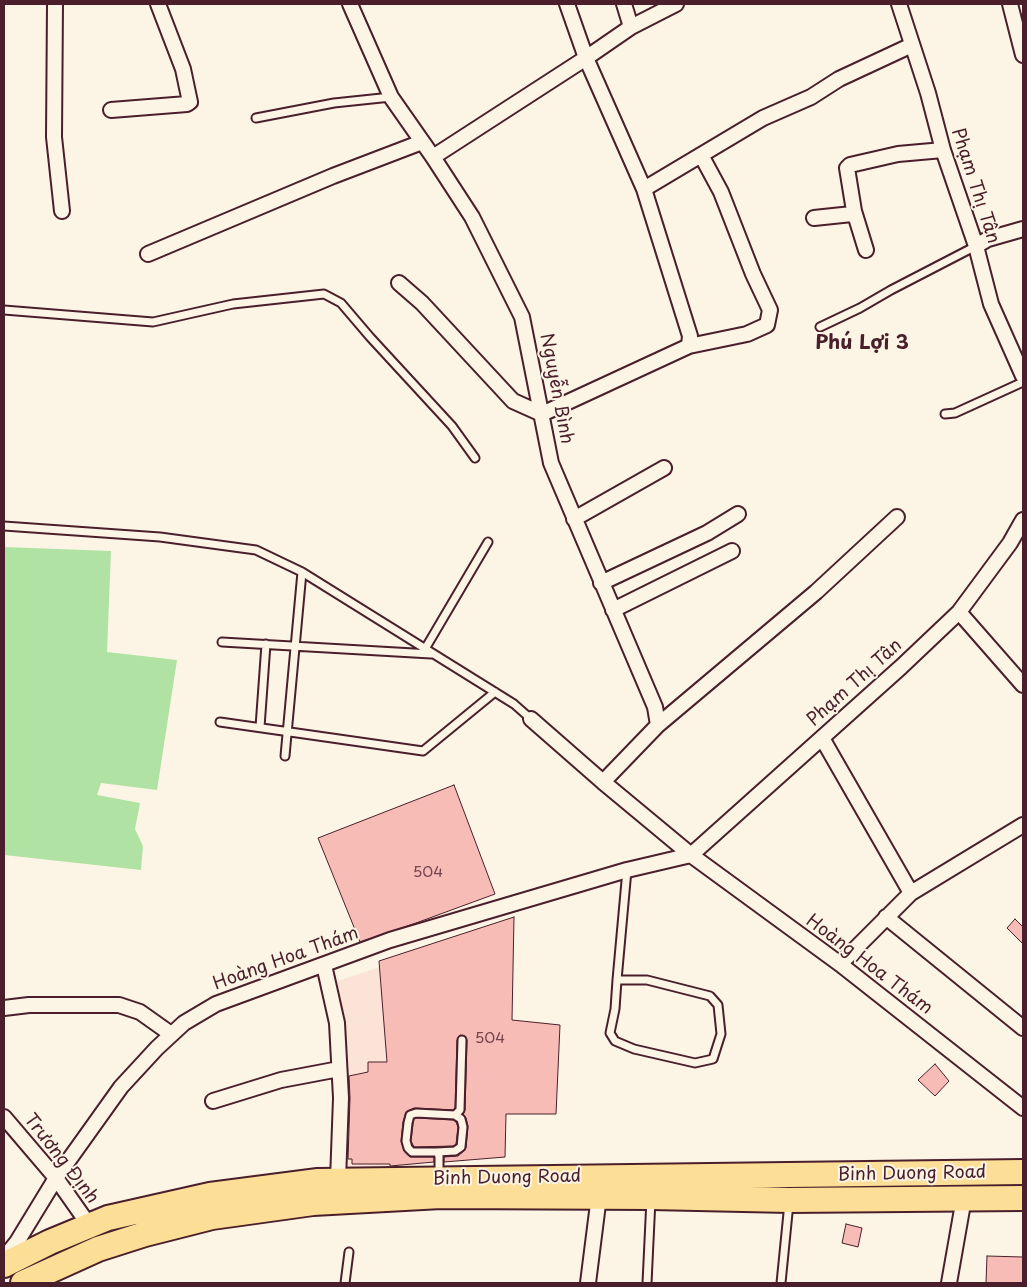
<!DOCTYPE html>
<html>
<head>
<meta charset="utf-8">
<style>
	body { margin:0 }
	#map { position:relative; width:1027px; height:1287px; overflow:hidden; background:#fcf5e5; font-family:"Playpen Sans",sans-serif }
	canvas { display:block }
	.frame { position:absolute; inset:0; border:5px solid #4a1f2b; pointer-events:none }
</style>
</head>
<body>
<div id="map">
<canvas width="1027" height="1287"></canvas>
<div class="frame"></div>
</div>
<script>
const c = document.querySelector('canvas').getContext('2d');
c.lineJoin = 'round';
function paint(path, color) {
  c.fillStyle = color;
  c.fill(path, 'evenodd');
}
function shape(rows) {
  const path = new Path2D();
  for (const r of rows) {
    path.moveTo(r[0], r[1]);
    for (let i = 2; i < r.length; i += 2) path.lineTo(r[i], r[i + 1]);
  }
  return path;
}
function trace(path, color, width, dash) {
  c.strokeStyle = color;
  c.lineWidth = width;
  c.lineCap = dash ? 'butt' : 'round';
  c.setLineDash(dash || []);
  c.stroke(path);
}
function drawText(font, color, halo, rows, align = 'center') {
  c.font = font + ' "Playpen Sans",sans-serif';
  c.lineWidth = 4;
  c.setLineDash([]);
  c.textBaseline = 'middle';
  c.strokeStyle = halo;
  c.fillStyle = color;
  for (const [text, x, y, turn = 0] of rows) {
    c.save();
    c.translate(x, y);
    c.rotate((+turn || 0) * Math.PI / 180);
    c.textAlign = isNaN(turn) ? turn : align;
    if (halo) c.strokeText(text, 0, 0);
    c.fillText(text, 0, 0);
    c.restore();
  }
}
const built = shape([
	[380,967,389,1091,390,1166,345,1167,331,983]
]);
const green = shape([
	[4,547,111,551,107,652,177,660,157,790,101,783,97,795,140,803,135,829,143,846,141,870,4,855]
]);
const building = shape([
	[454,785,495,894,416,923,360,942,318,838,454,785],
	[514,917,512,1020,560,1025,556,1114,506,1114,505,1157,444,1162,444,1157,458,1156,464,1151,466,1148,468,1126,466,1118,463,1114,465,1110,467,1040,465,1036,460,1035,457,1040,455,1108,453,1110,414,1108,406,1112,403,1122,401,1141,404,1151,410,1157,434,1157,434,1162,390,1166,390,1164,352,1164,352,1159,348,1159,350,1098,349,1076,368,1072,368,1062,387,1062,379,961,514,917],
	[1015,919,1023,927,1023,944,1007,928,1015,919],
	[935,1064,949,1081,935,1096,918,1080,935,1064],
	[417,1118,453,1120,456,1122,458,1127,456,1144,453,1146,414,1147,411,1141,413,1124,414,1119,417,1118],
	[846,1224,862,1228,858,1247,842,1243,846,1224],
	[987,1256,1023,1257,1023,1283,986,1283,987,1256]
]);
const service = shape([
	[256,118,334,103,391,97],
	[4,310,153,322,233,304,324,294,341,303,370,337,452,426,475,458],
	[820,327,860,308,891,290,976,246],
	[945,414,955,413,1023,382],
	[4,526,160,537,256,550,302,572,514,704,531,719],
	[222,642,431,654],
	[425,649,488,542],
	[220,722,423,751,495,692],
	[260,727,266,644],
	[285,756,302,572],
	[617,980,647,980,710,996,718,1005,721,1034,713,1059,695,1063,634,1049,615,1041,610,1033,615,1009,617,980,627,870],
	[437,1152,455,1151,461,1147,463,1127,461,1119,455,1115],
	[439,1176,439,1156,437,1152,412,1152,408,1148,406,1141,408,1123,410,1115,416,1113,455,1115,460,1110,462,1040],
	[345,1283,349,1252],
	[647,1283,651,1199],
	[781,1283,789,1203]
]);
const minor = shape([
	[55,4,54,137,62,211],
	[350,4,391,97,433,157,472,217,522,317,551,463,655,707,658,725,603,782],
	[567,4,586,58,631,27,676,4],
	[624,4,631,27],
	[899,4,928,93,943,150,976,246,991,304,1023,376],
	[1010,4,1023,55],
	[111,110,187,104,190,102,183,69,158,4],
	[644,189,763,118,811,97,839,79,912,45],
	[854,211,866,250],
	[814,218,852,214,854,211,847,168,850,165,898,154,943,150],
	[976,246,988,239,1023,229],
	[148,254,333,176,422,142],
	[399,283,422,303,513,401,542,414,689,346,690,336,644,189,586,58,433,157],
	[689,346,747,334,767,325,770,310,753,274,721,192,701,155],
	[574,519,664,468],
	[601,583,707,533,738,514],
	[613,610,732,551],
	[959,612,1023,685],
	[531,719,603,782,691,855,840,964,1023,1108],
	[658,725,816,592,897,517],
	[822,738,911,893],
	[886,917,1023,1028],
	[840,964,911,893,1023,825],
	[324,965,337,1023,341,1098,338,1180],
	[4,1008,29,1005,119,1005,140,1012,171,1034],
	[213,1101,281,1080,339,1069],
	[4,1117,56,1178,89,1225],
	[4,1258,17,1242,56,1178,121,1087,157,1048,184,1023,216,1004,390,940,627,870,691,855,901,667,959,612,1010,543,1023,520],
	[588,1283,599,1196],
	[949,1283,964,1198]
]);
const trunk = shape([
	[4,1265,50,1242,108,1218,210,1195,318,1181,1023,1172],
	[23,1283,98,1249,145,1234,212,1217,313,1203,441,1196,651,1197,789,1200,1023,1198]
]);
const numberNames = [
	["504",428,873],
	["504",490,1039]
];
const streetNames = [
	["Phạm Thị Tân",975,186,72],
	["Nguyễn Bình",556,389,79],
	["Phạm Thị Tân",855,683,-42],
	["Hoàng Hoa Thám",286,959,-20],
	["Hoàng Hoa Thám",869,965,37],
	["Trương Định",61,1159,52],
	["Binh Duong Road",912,1174,-1],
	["Binh Duong Road",507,1178,-1]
];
const quarterNames = [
	["Phú Lợi 3",862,343]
];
paint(built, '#fbe4d7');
paint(green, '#b0e2a3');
paint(building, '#f8bcb7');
trace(building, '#4a1f2b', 1);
trace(service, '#4a1f2b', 11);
trace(minor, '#4a1f2b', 18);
trace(trunk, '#4a1f2b', 28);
trace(service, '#fcf5e5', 7);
trace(minor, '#fcf5e5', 14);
trace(trunk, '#fdde96', 24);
drawText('15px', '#76464e', null, numberNames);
drawText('18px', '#4a1f2b', '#fcf5e5', streetNames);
drawText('bold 20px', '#4a1f2b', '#fcf5e5', quarterNames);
</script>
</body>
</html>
